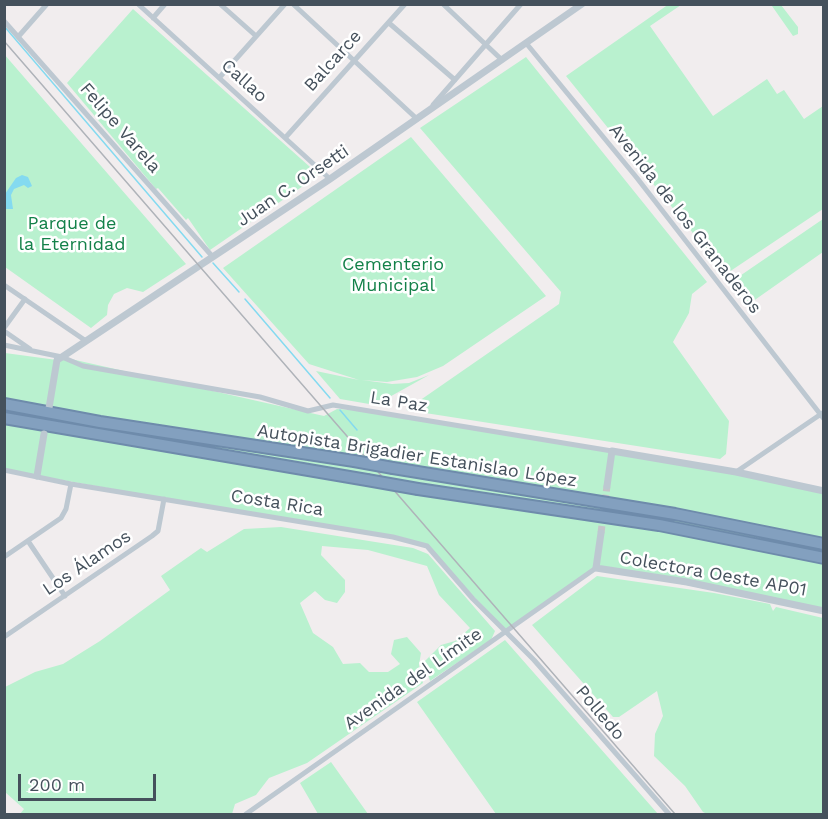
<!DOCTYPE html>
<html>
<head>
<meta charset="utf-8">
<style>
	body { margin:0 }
	#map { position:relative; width:828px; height:819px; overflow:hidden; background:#f1edee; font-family:"Work Sans",sans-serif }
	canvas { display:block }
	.frame { position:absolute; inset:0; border:6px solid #45515c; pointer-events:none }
	.scale { position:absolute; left:18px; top:774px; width:138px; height:27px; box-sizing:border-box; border:3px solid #45515c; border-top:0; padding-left:8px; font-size:18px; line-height:21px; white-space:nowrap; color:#45515c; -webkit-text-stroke:4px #fff; paint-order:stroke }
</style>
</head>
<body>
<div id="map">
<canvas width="828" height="819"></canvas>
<div class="frame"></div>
<div class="scale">200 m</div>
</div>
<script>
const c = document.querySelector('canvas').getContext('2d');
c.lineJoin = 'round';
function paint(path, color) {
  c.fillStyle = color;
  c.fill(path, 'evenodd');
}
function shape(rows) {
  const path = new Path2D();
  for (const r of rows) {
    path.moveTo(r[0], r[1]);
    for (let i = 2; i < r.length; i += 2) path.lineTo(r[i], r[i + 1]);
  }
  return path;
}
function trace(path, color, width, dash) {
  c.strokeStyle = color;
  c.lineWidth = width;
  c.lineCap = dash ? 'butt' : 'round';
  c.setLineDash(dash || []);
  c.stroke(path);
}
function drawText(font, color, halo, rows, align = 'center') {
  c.font = font + ' "Work Sans",sans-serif';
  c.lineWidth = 5;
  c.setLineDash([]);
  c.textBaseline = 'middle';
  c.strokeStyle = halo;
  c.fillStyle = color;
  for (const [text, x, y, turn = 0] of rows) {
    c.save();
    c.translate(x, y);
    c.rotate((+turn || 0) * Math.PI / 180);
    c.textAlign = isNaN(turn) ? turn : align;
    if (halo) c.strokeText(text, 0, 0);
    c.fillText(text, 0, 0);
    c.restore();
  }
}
const green = shape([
	[669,4,681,5,650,26,713,116,767,79,777,94,784,90,804,119,823,106,823,209,726,274,566,76],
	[774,5,781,5,798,27,798,34,793,36,772,6],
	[133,9,319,175,210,250,188,218,186,220,158,188,156,189,67,83],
	[4,54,186,264,143,292,127,288,114,294,108,305,107,315,91,328,5,267],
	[526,57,707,282,692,294,689,313,673,342,729,421,726,454,720,459,406,410,559,304,561,292,420,128],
	[411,137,546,296,443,366,417,377,387,382,362,380,392,384,409,383,429,375,375,405,340,399,316,371,359,380,309,364,223,268],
	[823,219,823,252,749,304,731,282],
	[5,353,57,360,62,357,324,416,337,409,357,410,612,451,823,491,823,611,596,568,507,632,448,569,420,543,5,470],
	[281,527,413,548,428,554,495,631,491,640,430,681,424,662,441,645,455,641,470,628,439,595,427,566,368,550,322,546,321,555,345,580,345,592,337,603,325,600,315,591,300,603,313,633,333,647,343,664,360,663,369,672,388,672,400,664,391,654,394,640,407,637,421,653,419,665,423,683,307,763,269,778,256,795,235,804,232,814,20,814,24,809,5,792,5,687,35,672,63,664,100,641,170,590,161,576,201,548,207,552,244,529],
	[597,576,714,593,770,604,773,611,776,607,823,618,823,814,707,814,703,812,685,786,654,756,655,734,663,716,657,691,619,717,613,717,532,625],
	[505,640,658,814,659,814,496,814,417,702],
	[331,762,368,814,318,814,300,783]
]);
const water = shape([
	[22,175,28,177,32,186,28,188,24,185,14,189,11,195,13,209,5,209,5,194,16,178]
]);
const stream = shape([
	[4,26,202,257],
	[213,263,239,292],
	[245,299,330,398],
	[340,410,357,430]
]);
const tertiaryTunnel = shape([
	[601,533,607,486]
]);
const minor = shape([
	[138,4,330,179],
	[220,4,256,36],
	[293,4,417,119],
	[443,4,502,60],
	[153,18,165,4],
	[4,21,212,256],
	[389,23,455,80],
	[18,37,47,4],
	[526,43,637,178,824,419],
	[219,78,285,4],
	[433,105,521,4],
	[285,138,405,4],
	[4,285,86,341],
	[4,328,25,299],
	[4,331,30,349],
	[4,345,62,357,83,366,260,397,308,411,333,405,612,451],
	[4,470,71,484,393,537,427,546,473,599,534,660,669,814],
	[736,472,824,412],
	[28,541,65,596],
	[4,557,61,518,66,509,71,484],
	[4,637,152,536,158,531,164,499],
	[246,814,596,568]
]);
const tertiary = shape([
	[49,408,57,360,62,357,330,179,582,4],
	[37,476,44,434],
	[607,486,612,451,736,472,824,491],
	[601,533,596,568,687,582,824,611]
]);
const motorway = shape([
	[4,404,100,422,354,461],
	[4,418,367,480],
	[393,468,675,514,824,544],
	[418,489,659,525,824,558]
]);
const rail = shape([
	[4,41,675,814]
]);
const motorwayBridge = shape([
	[354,461,393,468],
	[367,480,418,489]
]);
const streetNames = [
	["Balcarce",333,61,-48],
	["Callao",244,81,42],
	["Felipe Varela",120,128,49],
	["Juan C. Orsetti",293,186,-34],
	["Avenida de los Granaderos",685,219,52],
	["La Paz",399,402,9],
	["Autopista Brigadier Estanislao López",417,456,9],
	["Costa Rica",277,503,9],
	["Los Álamos",87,563,-34],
	["Colectora Oeste AP01",713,574,10],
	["Avenida del Límite",413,679,-35],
	["Polledo",600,713,50]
];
const parkNames = [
	["Parque de",72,224],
	["la Eternidad",72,245],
	["Cementerio",393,265],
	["Municipal",393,286]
];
paint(green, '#b9f1cf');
paint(water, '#84daf0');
trace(stream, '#84daf0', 1.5);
trace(tertiaryTunnel, '#c6c6ca', 7, [7, 3.5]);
trace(motorway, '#6e8bab', 14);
trace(minor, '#bdc8d1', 5);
trace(tertiary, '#bdc8d1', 7);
trace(motorway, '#83a0bf', 10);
trace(rail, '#afb3b9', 1.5);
trace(motorwayBridge, '#6e8bab', 14, []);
trace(motorwayBridge, '#83a0bf', 10);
drawText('18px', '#45515c', '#fff', streetNames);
drawText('18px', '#138149', '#fff', parkNames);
</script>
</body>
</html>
